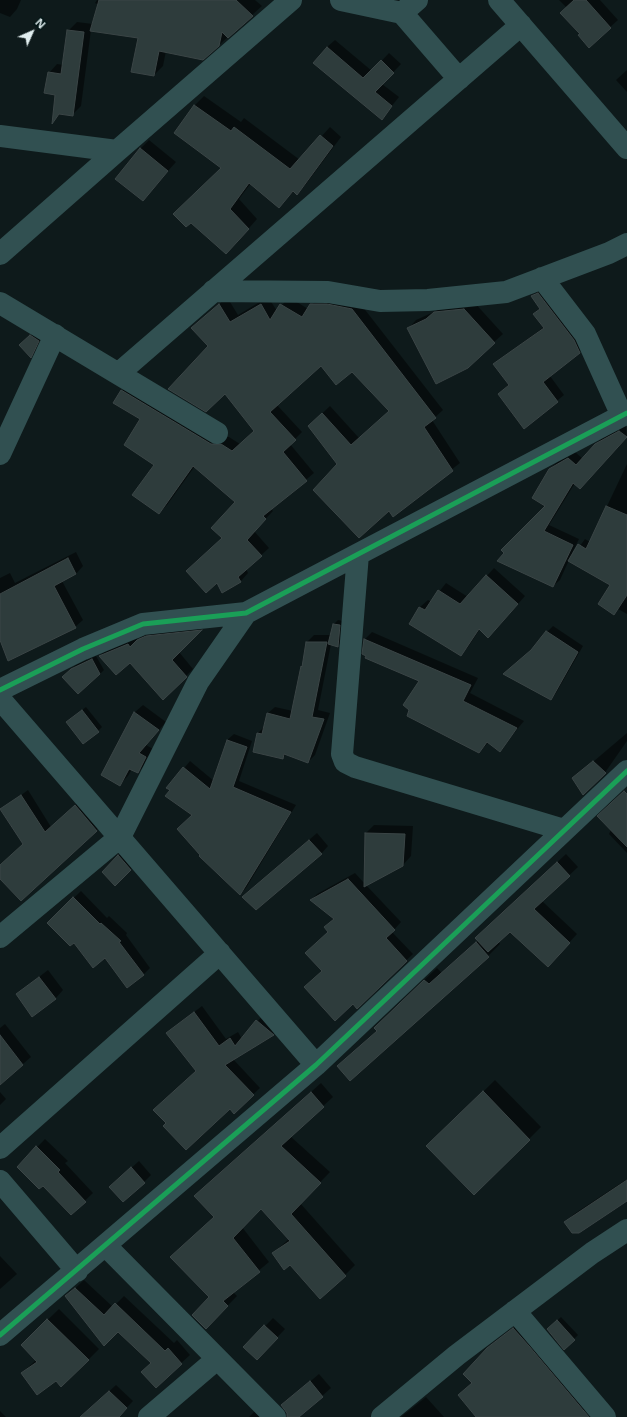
<!DOCTYPE html>
<html>
<head>
<meta charset="utf-8">
<style>
	body { margin:0 }
	#map { position:relative; width:627px; height:1417px; overflow:hidden; background:#0e1a1b; font-family:"Noto Sans",sans-serif }
	canvas { display:block }
	.north { position:absolute; left:12px; top:12px; width:40px; height:40px; -webkit-text-stroke:3px #021516; paint-order:stroke; rotate:45deg; font-size:11px; font-weight:700; line-height:16px; text-align:center; color:#e1eeef }
	.north::after { content:''; display:block; margin:auto; width:14px; height:18px; background:#e1eeef; clip-path:polygon(50% 0,100% 100%,50% 72%,0 100%) }
</style>
</head>
<body>
<div id="map">
<canvas width="627" height="1417"></canvas>
<div class="north">N</div>
</div>
<script>
const c = document.querySelector('canvas').getContext('2d');
c.lineJoin = 'round';
function paint(path, color) {
  c.fillStyle = color;
  c.fill(path, 'evenodd');
}
function shape(rows) {
  const path = new Path2D();
  for (const r of rows) {
    path.moveTo(r[0], r[1]);
    for (let i = 2; i < r.length; i += 2) path.lineTo(r[i], r[i + 1]);
  }
  return path;
}
function trace(path, color, width, dash) {
  c.strokeStyle = color;
  c.lineWidth = width;
  c.lineCap = dash ? 'butt' : 'round';
  c.setLineDash(dash || []);
  c.stroke(path);
}
const shadow = shape([
	[0,0,21,0,17,9,10,17,0,13],
	[97,0,255,0,262,6,219,45,166,51,163,66,154,75,139,37,91,30,81,106,72,115,61,113,53,121,57,94,49,73,57,64,64,65,68,31,77,22,93,24,99,5,95,3],
	[559,0,600,0,618,20,589,46,567,8],
	[335,40,372,71,389,53,401,64,382,84,399,97,382,118,327,47],
	[627,70,627,92,616,80],
	[204,96,241,122,244,118,300,160,330,127,341,137,306,184,297,193,294,191,279,206,251,183,239,199,257,219,235,244,222,168,175,133,195,105],
	[149,140,176,162,143,199,140,149],
	[539,290,586,346,550,376,564,395,525,427,499,394,509,384,494,364,544,327,535,314,541,308,533,296],
	[227,297,238,315,268,297,277,311,289,297,308,309,319,297,359,302,443,410,432,420,460,463,393,515,389,509,338,464,309,426,330,406,359,438,390,411,352,370,321,365,277,405,302,432,290,444,314,473,271,509,273,511,254,531,269,548,246,569,248,573,241,581,223,592,224,538,236,502,195,466,167,505,159,513,155,464,142,419,122,391,130,383,218,436,229,437,240,444,255,431,209,346,192,328],
	[473,301,503,334,494,342,408,329,416,320,436,311,443,304],
	[34,332,42,336,34,353,31,356,21,345],
	[626,425,627,436,586,481,575,483,549,525,579,539,572,553,574,554,585,539,590,542,627,464,627,614,618,609,614,613,612,585,569,560,560,580,553,586,499,561,547,506,551,468,558,461,575,452,583,459,603,437],
	[76,552,83,566,76,574,62,581,83,620,75,627,0,638,0,578,10,573,15,583],
	[494,568,525,596,496,629,480,629,468,647,461,654,410,624,420,607,428,600,431,602,446,583,468,597],
	[338,620,343,621,342,642,338,646,331,644,318,710,330,713,315,755,308,762,286,754,283,758,254,751,258,733,265,726,268,713,275,707,293,711,302,666,304,664,307,642,314,635,331,635,334,624],
	[208,623,179,652,193,669,186,676,130,662,100,656,108,648,136,637,139,640,146,632],
	[553,626,583,646,556,693,551,699,547,632],
	[372,632,478,678,470,693,524,721,500,750,489,742,479,752,421,681,365,639],
	[96,656,104,670,100,674,67,673,76,665],
	[143,705,166,722,146,745,153,749,146,764,138,772,132,769,128,776,120,784,102,775,135,712],
	[86,707,102,727,98,731,72,718],
	[627,733,627,741,604,774,574,778],
	[234,734,252,741,239,781,296,805,246,888,240,894,194,815,168,788,190,761,214,781,227,740],
	[28,790,51,827,81,800,103,824,21,900,0,877,0,866,24,844,1,810],
	[627,795,627,853,609,834],
	[374,825,413,826,411,856,403,865,366,885,401,922,392,932,413,954,357,1007,323,971,329,932,325,927,334,919,311,900,317,894,355,873,365,884,366,833],
	[317,833,328,846,321,854,243,897],
	[127,847,139,861,115,884,103,872],
	[566,854,578,867,542,901,577,934,556,957,510,930,498,941,500,944,488,956,350,1079,351,1054,378,1030,387,1015,437,968,442,973,479,940,485,930],
	[81,891,107,918,109,916,127,933,126,935,150,968,143,975,74,941,48,923],
	[48,970,63,990,55,999,17,994],
	[202,1006,226,1039,238,1032,242,1039,264,1014,280,1028,273,1034,233,1059,260,1088,234,1112,197,1071,167,1033],
	[5,1024,31,1057,0,1084,0,1028],
	[495,1080,541,1127,474,1194,428,1146],
	[321,1083,333,1097,290,1136,330,1172,300,1203,355,1265,345,1275,290,1264,273,1253,289,1239,261,1207,242,1227,269,1262,233,1292,237,1296,206,1328,211,1298,215,1216,195,1196],
	[0,1092,6,1099,0,1105],
	[45,1139,68,1161,65,1163,93,1193,71,1214,43,1185,18,1167],
	[139,1161,151,1175,144,1182,118,1180],
	[627,1179,627,1200,566,1222,574,1214],
	[0,1256,17,1274,0,1289],
	[84,1280,113,1307,124,1296,174,1343,177,1340,190,1355,156,1386,152,1362,118,1331,67,1296],
	[59,1309,99,1349,88,1360,22,1373,36,1360,33,1334],
	[561,1317,578,1335,565,1348,548,1329],
	[273,1318,285,1329,257,1359,245,1347],
	[522,1321,592,1403,578,1417,486,1417,459,1395,473,1382,487,1349],
	[319,1374,331,1388,322,1396,293,1417,288,1417,288,1413,282,1405],
	[116,1385,133,1401,118,1417,87,1417,91,1408],
	[426,1397,444,1417,401,1417],
	[262,1405,274,1417,249,1417,254,1412],
	[0,1411,6,1417,0,1417]
]);
const building = shape([
	[99,0,236,0,253,16,228,38,222,32,219,46,203,60,159,51,154,76,131,72,138,38,90,31,99,0],
	[574,0,586,0,611,28,589,48,578,35,580,34,560,13,574,0],
	[67,30,84,32,73,116,59,114,52,124,55,95,44,93,48,72,61,74,67,30],
	[327,47,363,78,381,60,394,73,375,92,392,106,382,120,313,63,327,47],
	[194,105,231,131,234,127,290,169,320,135,333,146,297,195,293,191,279,208,249,183,230,209,249,229,226,254,191,223,186,227,173,214,221,168,174,133,194,105],
	[140,148,168,171,143,201,115,179,140,148],
	[538,293,574,340,580,353,543,382,558,402,524,429,498,394,509,385,493,364,544,328,533,314,540,309,531,296,538,293],
	[219,304,230,322,261,304,270,320,280,304,302,317,310,304,327,304,352,309,436,418,424,427,453,471,393,517,389,511,359,538,313,490,337,464,308,426,322,413,351,445,389,411,352,372,336,385,321,366,270,412,296,440,283,452,307,481,263,516,266,519,247,540,262,556,238,577,241,582,222,593,217,583,206,593,186,571,222,538,211,528,235,502,193,466,159,514,132,495,154,465,124,445,140,419,113,403,121,390,211,444,221,444,232,451,254,431,225,394,206,412,168,389,208,346,191,328,219,304],
	[464,309,495,343,468,368,436,384,407,328,426,319,434,312,464,309],
	[30,335,39,341,31,358,19,345,30,335],
	[619,431,627,437,580,489,573,483,544,531,573,545,553,587,497,561,504,553,501,550,545,506,532,498,549,469,568,458,576,465,595,444,619,431],
	[606,506,627,515,627,595,614,615,598,604,610,585,568,561,578,544,586,549,606,506],
	[68,558,76,574,54,586,76,628,8,661,0,640,0,594,68,558],
	[486,575,518,604,488,638,479,629,461,656,409,624,419,607,425,610,438,590,460,604,486,575],
	[333,624,340,625,338,647,328,644,333,624],
	[202,630,172,660,187,677,163,700,130,663,116,675,99,656,128,644,130,647,137,640,146,636,202,630],
	[546,631,578,652,551,700,503,674,531,650,546,631],
	[364,639,471,685,463,701,517,728,500,752,487,742,479,753,407,716,409,710,403,705,419,681,365,658,366,656,362,654,364,639],
	[306,642,327,642,312,717,324,719,308,763,284,754,283,759,253,752,257,733,262,734,267,713,290,719,301,666,302,667,306,642],
	[92,659,100,674,78,694,62,677,71,669,92,659],
	[82,710,99,732,83,744,66,722,82,710],
	[134,712,159,730,139,753,146,757,138,773,129,769,120,786,101,775,134,712],
	[227,740,247,747,233,787,291,812,240,895,199,856,200,855,177,829,192,815,165,796,170,790,166,788,183,767,210,789,227,740],
	[593,761,606,773,583,795,572,778,593,761],
	[624,791,627,794,627,847,597,816,624,791],
	[21,795,45,832,75,805,97,831,21,901,0,879,0,865,23,844,0,809,21,795],
	[365,833,405,834,403,866,364,887,365,833],
	[309,840,322,854,256,910,242,897,309,840],
	[118,855,131,870,115,886,102,872,118,855],
	[557,862,570,876,534,909,570,943,548,967,510,932,488,952,475,938,557,862],
	[348,879,395,930,386,938,407,961,357,1009,353,1004,335,1021,304,987,322,971,305,953,328,932,324,927,334,919,310,900,348,879],
	[73,897,100,924,101,923,121,941,119,942,144,975,127,988,105,958,93,968,74,943,70,946,47,923,73,897],
	[476,942,489,957,350,1081,337,1066,377,1031,374,1028,424,980,429,984,476,942],
	[39,977,56,999,32,1017,16,994,39,977],
	[194,1012,219,1046,230,1038,235,1046,256,1020,274,1035,225,1065,254,1095,234,1114,230,1109,186,1150,163,1126,166,1123,153,1110,196,1071,166,1033,194,1012],
	[0,1035,23,1065,0,1085,0,1035],
	[483,1091,530,1140,474,1195,426,1146,483,1091],
	[311,1092,324,1107,281,1146,321,1183,291,1214,346,1276,320,1299,290,1265,284,1270,272,1253,290,1241,261,1209,233,1238,260,1272,223,1301,228,1306,206,1329,192,1315,209,1297,170,1257,214,1217,194,1196,311,1092],
	[36,1146,60,1170,58,1172,86,1202,71,1215,43,1186,39,1189,17,1167,36,1146],
	[131,1167,145,1183,123,1202,109,1187,131,1167],
	[627,1180,627,1201,579,1233,572,1233,564,1222,627,1180],
	[75,1288,104,1315,115,1303,165,1351,168,1348,182,1364,156,1388,141,1372,151,1363,118,1332,104,1346,65,1296,75,1288],
	[47,1319,89,1360,61,1387,56,1381,37,1395,21,1373,37,1362,21,1345,47,1319],
	[557,1320,575,1340,564,1350,547,1329,557,1320],
	[264,1325,278,1338,257,1360,243,1347,264,1325],
	[513,1328,529,1346,589,1417,476,1417,458,1395,472,1383,463,1374,487,1348,513,1328],
	[310,1381,323,1397,299,1417,287,1417,287,1413,281,1405,310,1381],
	[109,1391,127,1408,119,1417,80,1417,109,1391]
]);
const street = shape([
	[341,0,402,13,459,79],
	[499,0,627,148],
	[402,13,417,0],
	[0,136,117,151],
	[0,254,117,151,291,0],
	[542,278,585,334,622,416],
	[213,291,328,292,380,301,428,300,506,292,609,253,627,244],
	[0,303,217,433],
	[119,373,521,25],
	[0,454,55,335],
	[358,554,342,754,345,762,355,767,564,830],
	[0,690,83,649,143,624,246,613,627,413],
	[0,699,316,1065],
	[0,937,120,837,198,682,246,613],
	[0,1148,220,953],
	[0,1181,77,1271],
	[106,1246,275,1417],
	[515,1311,605,1417],
	[0,1335,316,1065,627,771],
	[149,1417,217,1359],
	[382,1417,457,1355,592,1253,627,1230]
]);
const cycleway = shape([
	[0,690,83,649,143,624,246,613,627,413],
	[0,1335,316,1065,627,771]
]);
paint(shadow, '#0007');
paint(building, '#2e3c3c');
trace(building, '#3b4546', 1);
trace(street, '#315051', 22);
trace(cycleway, '#1a9f57', 5);
</script>
</body>
</html>
